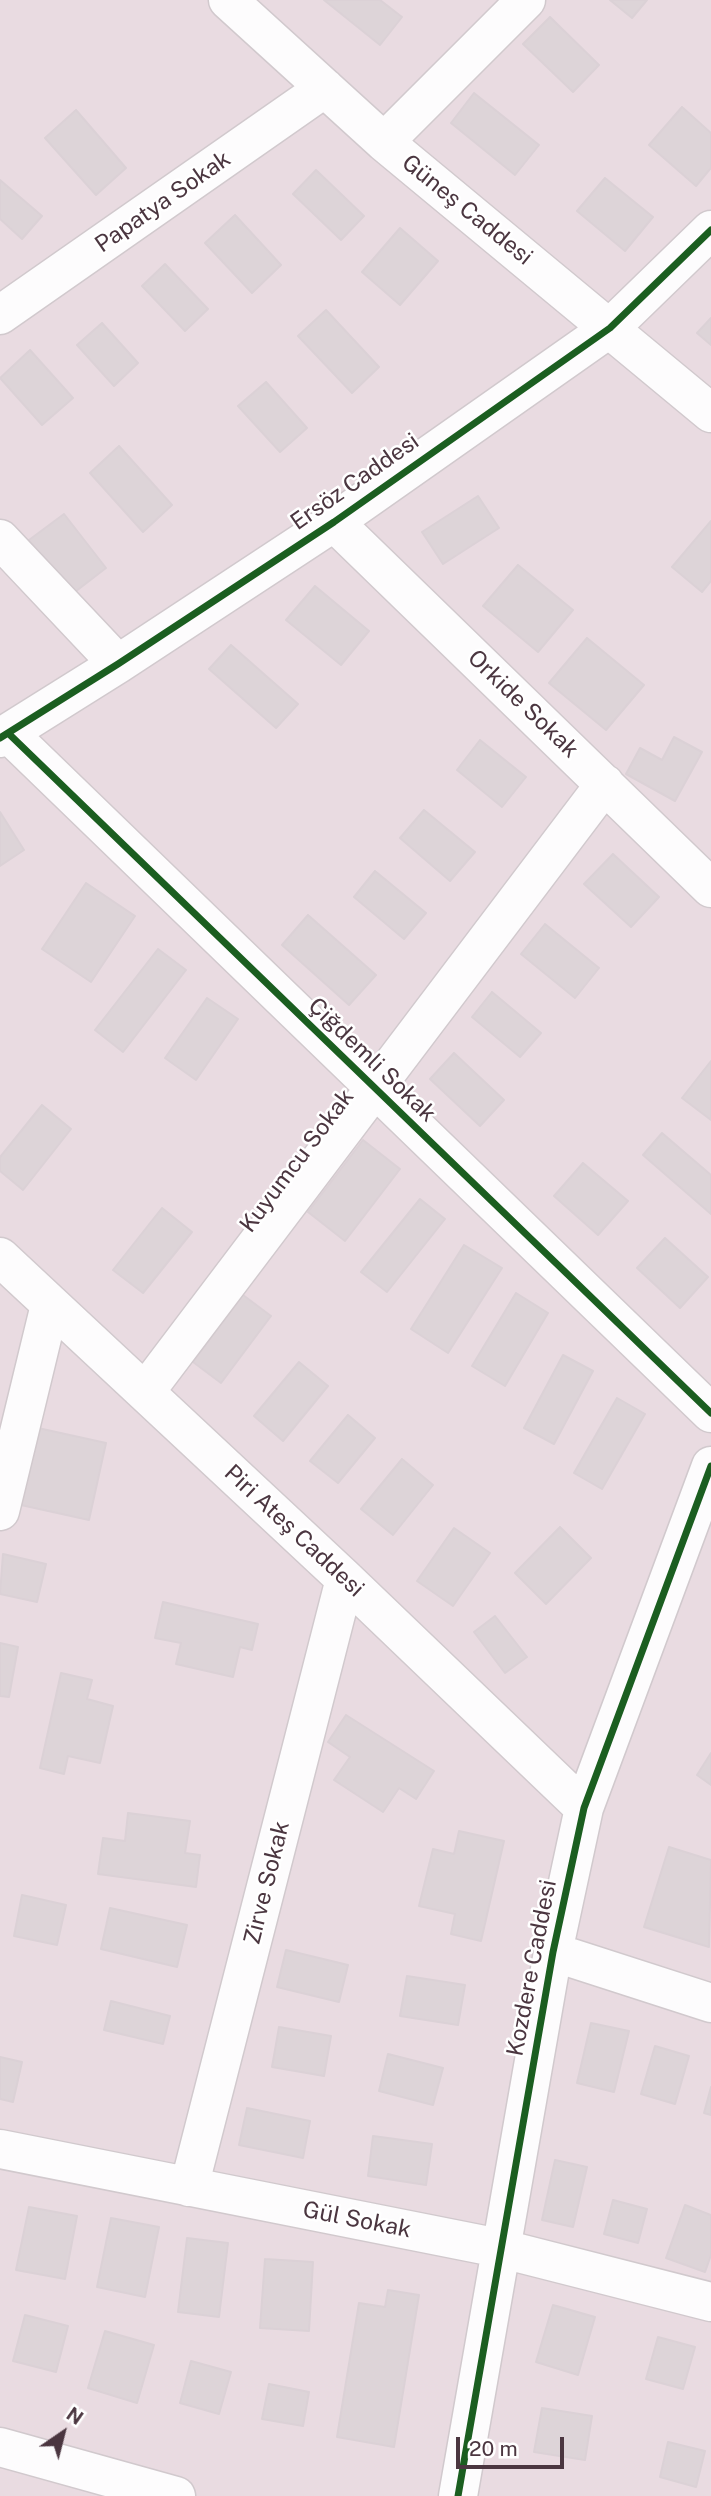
<!DOCTYPE html>
<html>
<head>
<meta charset="utf-8">
<style>
	body { margin:0 }
	#map { position:relative; width:711px; height:2496px; overflow:hidden; background:#f3ecef; font-family:"Public Sans",sans-serif }
	canvas { display:block }
	.north { position:absolute; left:28px; top:2398px; width:70px; height:70px; -webkit-text-stroke:5px #fff; paint-order:stroke; rotate:35deg; font-size:19px; font-weight:700; line-height:28px; text-align:center; color:#4b3640 }
	.north::after { content:''; display:block; margin:auto; width:24px; height:32px; background:#4b3640; clip-path:polygon(50% 0,100% 100%,50% 72%,0 100%) }
	.scale { position:absolute; left:456px; top:2437px; width:108px; height:32px; box-sizing:border-box; border:4px solid #4b3640; border-top:0; padding-left:9px; font-size:21px; line-height:24px; white-space:nowrap; color:#4b3640; -webkit-text-stroke:5px #fff; paint-order:stroke }
</style>
</head>
<body>
<div id="map">
<canvas width="711" height="2496"></canvas>
<div class="north">N</div>
<div class="scale">20 m</div>
</div>
<script>
const c = document.querySelector('canvas').getContext('2d');
c.lineJoin = 'round';
function paint(path, color) {
  c.fillStyle = color;
  c.fill(path, 'evenodd');
}
function shape(rows) {
  const path = new Path2D();
  for (const r of rows) {
    path.moveTo(r[0], r[1]);
    for (let i = 2; i < r.length; i += 2) path.lineTo(r[i], r[i + 1]);
  }
  return path;
}
function trace(path, color, width, dash) {
  c.strokeStyle = color;
  c.lineWidth = width;
  c.lineCap = dash ? 'butt' : 'round';
  c.setLineDash(dash || []);
  c.stroke(path);
}
function drawText(font, color, halo, rows, align = 'center') {
  c.font = font + ' "Public Sans",sans-serif';
  c.lineWidth = 5;
  c.setLineDash([]);
  c.textBaseline = 'middle';
  c.strokeStyle = halo;
  c.fillStyle = color;
  for (const [text, x, y, turn = 0] of rows) {
    c.save();
    c.translate(x, y);
    c.rotate((+turn || 0) * Math.PI / 180);
    c.textAlign = isNaN(turn) ? turn : align;
    if (halo) c.strokeText(text, 0, 0);
    c.fillText(text, 0, 0);
    c.restore();
  }
}
const residential = shape([
	[0,0,711,0,711,2496,0,2496]
]);
const building = shape([
	[324,0,380,0,402,17,380,45,324,0],
	[610,0,647,0,632,18,610,0],
	[550,17,599,65,573,92,523,44,550,17],
	[474,93,539,145,515,175,451,123,474,93],
	[682,107,711,133,711,168,696,186,649,145,682,107],
	[76,110,126,168,96,195,45,138,76,110],
	[316,170,364,216,341,240,293,194,316,170],
	[605,178,653,217,625,251,577,211,605,178],
	[0,180,42,216,22,239,0,219,0,180],
	[235,215,281,265,252,293,205,243,235,215],
	[400,228,438,261,400,305,362,272,400,228],
	[165,264,208,309,185,331,142,286,165,264],
	[326,310,379,367,352,393,298,336,326,310],
	[711,318,711,345,697,333,711,318],
	[102,323,138,363,114,386,77,345,102,323],
	[30,350,73,398,42,425,0,378,30,350],
	[266,382,307,428,280,452,238,406,266,382],
	[119,446,172,505,143,532,90,473,119,446],
	[478,496,499,528,443,564,422,532,478,496],
	[64,514,106,568,71,595,29,540,64,514],
	[711,521,711,581,702,592,672,567,711,521],
	[518,565,573,610,538,652,483,606,518,565],
	[315,586,369,631,341,665,286,620,315,586],
	[587,638,644,685,606,730,549,683,587,638],
	[231,645,298,704,276,728,209,669,231,645],
	[674,737,702,752,675,801,626,774,640,748,662,760,674,737],
	[480,740,526,777,502,807,457,770,480,740],
	[424,810,475,852,450,881,400,838,424,810],
	[0,812,24,850,0,866,0,812],
	[613,854,659,897,631,927,584,884,613,854],
	[375,871,426,913,404,939,354,897,375,871],
	[86,883,135,916,91,982,42,949,86,883],
	[308,915,376,975,349,1005,282,945,308,915],
	[545,924,599,968,575,998,521,954,545,924],
	[158,949,186,970,123,1052,95,1030,158,949],
	[492,992,541,1033,520,1057,472,1017,492,992],
	[207,998,238,1019,196,1080,165,1058,207,998],
	[454,1053,504,1100,480,1126,430,1079,454,1053],
	[711,1061,711,1120,682,1098,711,1061],
	[42,1105,71,1129,23,1190,0,1171,0,1157,42,1105],
	[662,1133,711,1175,711,1214,643,1155,662,1133],
	[363,1140,400,1169,345,1241,308,1212,363,1140],
	[583,1163,628,1201,598,1235,554,1196,583,1163],
	[420,1199,445,1219,387,1292,361,1272,420,1199],
	[162,1208,192,1232,143,1293,113,1270,162,1208],
	[665,1238,708,1277,680,1308,637,1268,665,1238],
	[464,1245,502,1268,448,1353,411,1329,464,1245],
	[516,1293,548,1313,505,1386,472,1366,516,1293],
	[243,1295,271,1316,221,1383,193,1362,243,1295],
	[563,1355,593,1371,554,1444,524,1428,563,1355],
	[299,1362,328,1386,283,1441,254,1416,299,1362],
	[617,1398,645,1414,602,1489,574,1473,617,1398],
	[348,1415,375,1438,338,1483,310,1461,348,1415],
	[38,1428,106,1443,89,1520,21,1505,38,1428],
	[402,1459,433,1485,393,1535,361,1509,402,1459],
	[560,1527,591,1558,546,1604,515,1573,560,1527],
	[454,1528,490,1553,453,1606,417,1581,454,1528],
	[3,1554,46,1564,37,1602,0,1594,3,1554],
	[163,1602,258,1624,252,1650,240,1647,233,1677,176,1664,181,1643,155,1638,163,1602],
	[495,1616,527,1657,505,1673,474,1632,495,1616],
	[0,1643,18,1647,9,1697,0,1696,0,1643],
	[61,1673,92,1680,87,1699,113,1706,100,1763,68,1756,64,1774,40,1768,61,1673],
	[346,1715,434,1771,416,1799,399,1788,383,1812,334,1780,350,1757,328,1742,346,1715],
	[711,1753,711,1785,697,1775,711,1753],
	[128,1813,190,1821,185,1853,200,1855,196,1887,98,1874,103,1838,125,1841,128,1813],
	[459,1831,504,1841,481,1941,451,1934,455,1914,419,1906,433,1849,454,1854,459,1831],
	[669,1847,711,1860,709,1947,644,1927,669,1847],
	[22,1895,66,1905,57,1945,14,1936,22,1895],
	[110,1908,187,1925,177,1967,101,1949,110,1908],
	[286,1950,348,1965,339,2002,277,1987,286,1950],
	[407,1976,465,1985,458,2025,400,2016,407,1976],
	[111,2001,170,2016,163,2044,104,2030,111,2001],
	[591,2023,629,2031,614,2092,577,2083,591,2023],
	[279,2027,331,2036,324,2076,272,2067,279,2027],
	[655,2046,689,2056,675,2104,641,2094,655,2046],
	[388,2054,443,2068,433,2105,379,2091,388,2054],
	[0,2057,22,2062,13,2102,0,2099,0,2057],
	[711,2087,711,2115,704,2113,711,2087],
	[247,2108,310,2121,303,2158,239,2145,247,2108],
	[373,2136,432,2144,426,2185,368,2176,373,2136],
	[555,2160,587,2167,573,2227,542,2220,555,2160],
	[613,2200,647,2209,638,2243,604,2234,613,2200],
	[685,2205,711,2215,711,2255,705,2272,666,2258,685,2205],
	[29,2207,77,2216,65,2279,16,2270,29,2207],
	[111,2218,159,2227,145,2297,97,2287,111,2218],
	[187,2238,228,2243,219,2317,178,2312,187,2238],
	[265,2259,313,2262,309,2331,260,2328,265,2259],
	[388,2290,419,2295,394,2447,337,2437,359,2303,385,2307,388,2290],
	[553,2305,595,2317,578,2375,536,2362,553,2305],
	[25,2315,68,2326,56,2372,13,2361,25,2315],
	[105,2331,154,2345,137,2403,88,2388,105,2331],
	[658,2337,695,2347,683,2389,646,2379,658,2337],
	[191,2361,231,2372,219,2414,180,2403,191,2361],
	[269,2384,309,2392,303,2426,262,2419,269,2384],
	[542,2408,592,2416,585,2460,534,2452,542,2408],
	[668,2442,705,2451,696,2487,660,2477,668,2442]
]);
const minor = shape([
	[228,0,384,142,711,413],
	[384,142,526,0],
	[0,315,325,88],
	[334,522,711,888],
	[0,539,118,664],
	[8,733,711,1413],
	[0,738,118,664,334,522,610,328,711,230],
	[0,1257,345,1579,584,1808],
	[145,1392,605,784],
	[0,1511,50,1305],
	[553,1952,711,2003],
	[0,2149,499,2248,711,2302],
	[189,2187,345,1579],
	[0,2447,176,2496],
	[458,2496,553,1952,584,1808,711,1466]
]);
const cycleway = shape([
	[8,733,711,1413],
	[0,738,118,664,334,522,610,328,711,230],
	[458,2496,553,1952,584,1808,711,1466]
]);
const streetNames = [
	["Papatya Sokak",163,202,-35],
	["Güneş Caddesi",467,210,39],
	["Ersöz Caddesi",355,482,-35],
	["Orkide Sokak",523,704,44],
	["Çiğdemli Sokak",372,1060,44],
	["Kuyumcu Sokak",297,1161,-53],
	["Piri Ateş Caddesi",294,1531,43],
	["Zirve Sokak",267,1883,-76],
	["Kozdere Caddesi",532,1968,-79],
	["Gül Sokak",357,2220,11]
];
paint(residential, '#e9dbe1');
paint(building, '#ddd4d8');
trace(building, '#dbd1d6', 2);
trace(minor, '#d1c9cd', 41);
trace(minor, '#fdfcfd', 38);
trace(cycleway, '#1b5e20', 7);
drawText('23px', '#4b3640', '#fff', streetNames);
</script>
</body>
</html>
